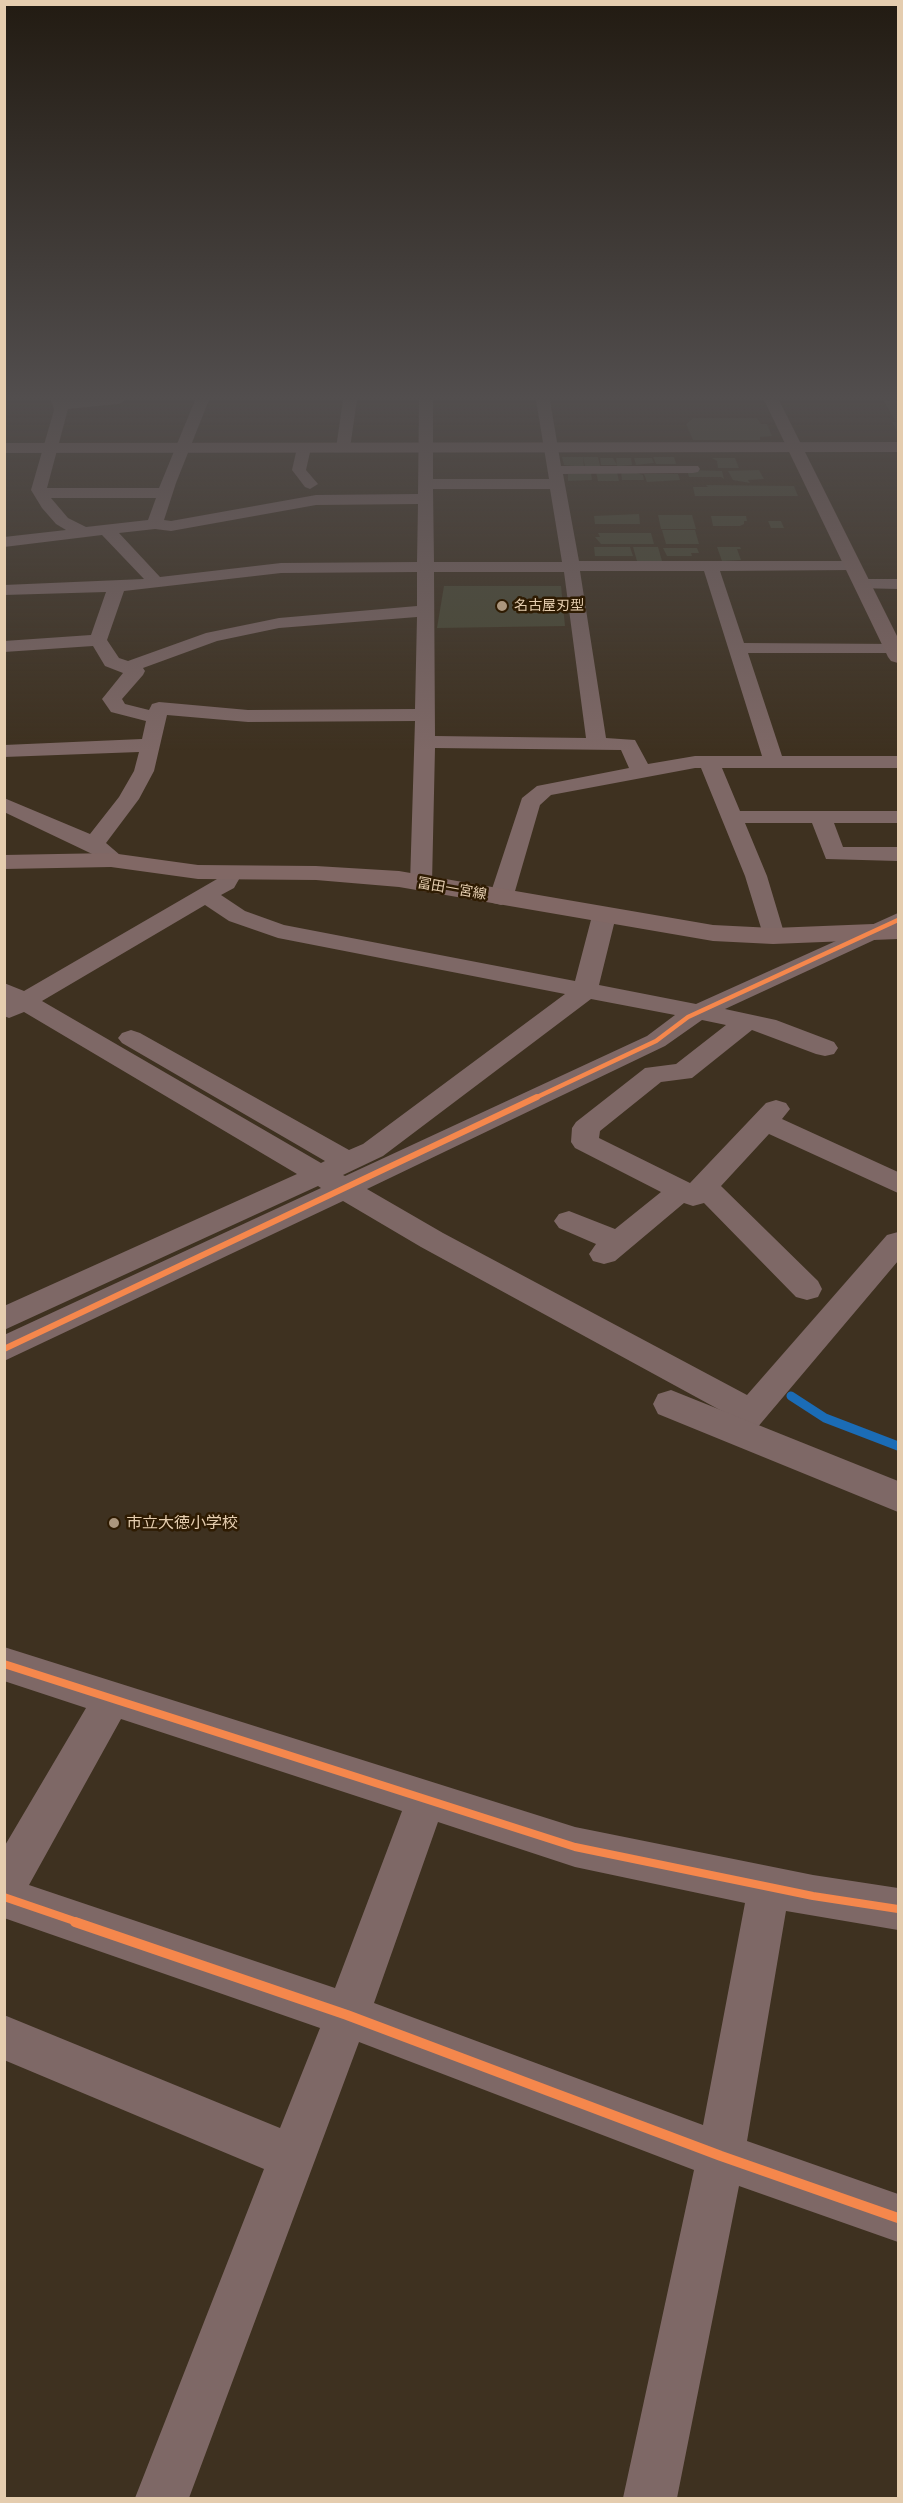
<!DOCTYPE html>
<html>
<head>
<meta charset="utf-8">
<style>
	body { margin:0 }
	#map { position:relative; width:903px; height:2503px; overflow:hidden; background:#3e3120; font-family:Raleway,sans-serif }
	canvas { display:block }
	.frame { position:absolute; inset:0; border:6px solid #e5cdaf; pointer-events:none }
</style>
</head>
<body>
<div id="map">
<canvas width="903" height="2503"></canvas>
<div class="frame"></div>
</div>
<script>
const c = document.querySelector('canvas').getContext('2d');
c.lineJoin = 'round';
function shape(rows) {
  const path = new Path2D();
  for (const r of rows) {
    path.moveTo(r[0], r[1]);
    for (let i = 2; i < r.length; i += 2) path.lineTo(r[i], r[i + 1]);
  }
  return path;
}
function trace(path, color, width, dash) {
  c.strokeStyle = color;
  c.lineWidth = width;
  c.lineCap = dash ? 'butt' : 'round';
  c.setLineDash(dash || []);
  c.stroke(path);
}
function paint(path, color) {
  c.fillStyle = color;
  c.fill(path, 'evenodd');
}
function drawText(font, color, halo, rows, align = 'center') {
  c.font = font + ' Raleway,"Noto Sans JP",sans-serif';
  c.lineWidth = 5;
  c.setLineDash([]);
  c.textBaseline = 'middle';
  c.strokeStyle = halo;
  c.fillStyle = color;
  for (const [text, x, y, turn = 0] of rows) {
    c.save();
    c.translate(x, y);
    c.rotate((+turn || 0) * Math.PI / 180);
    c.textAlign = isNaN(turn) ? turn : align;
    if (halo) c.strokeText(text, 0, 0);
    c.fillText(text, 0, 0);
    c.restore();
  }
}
const stream = shape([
	[791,1396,825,1418,898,1446]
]);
const building = shape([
	[883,400,898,400,898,433,892,422,896,422],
	[693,418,757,418,761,424,767,424,772,436,760,437,760,440,693,440,686,424],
	[562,457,583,457,584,467,564,465],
	[583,457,598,457,600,466,585,466],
	[653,457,674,457,676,464,656,464],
	[600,458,613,458,617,465,601,465],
	[616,458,631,458,632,465,617,466],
	[634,458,652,458,654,463,636,465],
	[712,458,735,458,739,468,718,468,717,461],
	[687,470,722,471,724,479,721,477,689,477],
	[759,470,764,479,748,480,750,483,733,480,728,471],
	[596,472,617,472,619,481,598,481],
	[621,472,637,473,643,475,644,480,622,480],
	[591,473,592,480,568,481,568,474],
	[644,474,678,474,680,480,647,482],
	[706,485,794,486,798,496,695,496,693,487,708,487],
	[639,514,640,524,595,524,594,516],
	[658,515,692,515,696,529,661,529],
	[711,516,746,516,747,521,744,521,744,524,740,526,713,526],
	[768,521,781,521,784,528,771,528],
	[662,530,695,530,699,544,666,544],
	[598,533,651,533,654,544,601,544,595,537,600,537],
	[594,547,630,547,633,556,595,556],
	[633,547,658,547,662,561,637,561],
	[717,547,740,547,741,549,737,549,741,560,722,561],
	[663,548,697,548,699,553,691,553,692,556,667,556],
	[444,586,561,586,565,626,437,628]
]);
const minor = shape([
	[51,400,125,400,119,404,68,409,47,488,159,488,195,400,209,400,176,483,164,520,171,521,316,495,418,494,419,400,433,400,433,479,549,479,536,400,550,400,561,466,698,466,700,469,698,472,693,473,563,474,579,561,858,561,860,565,852,570,720,571,744,643,898,644,898,652,894,653,748,653,782,756,898,756,898,768,722,768,740,811,898,811,898,823,834,823,843,847,898,847,898,861,826,859,812,823,745,823,767,876,785,936,781,941,765,941,745,876,701,768,695,768,551,795,540,805,513,898,509,903,501,905,493,903,489,898,522,798,537,786,629,768,621,750,435,748,432,883,429,888,413,888,410,883,415,721,248,722,167,715,154,771,139,799,106,843,120,855,117,860,109,862,4,812,4,798,90,834,119,797,134,771,139,752,4,757,4,745,142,739,146,721,111,712,102,699,123,673,105,666,93,646,4,652,4,641,91,635,106,592,4,595,4,585,144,579,102,535,4,547,4,537,66,530,56,524,42,508,31,490,54,410,51,400],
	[433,489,550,489,562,562,434,562,433,489],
	[51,498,156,498,148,520,86,527,68,518,51,498],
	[418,504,417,562,281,563,160,577,119,533,155,529,171,531,316,505,418,504],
	[580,571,704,571,762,756,695,756,648,764,635,740,606,738,580,571],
	[417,572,417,606,279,618,206,633,128,661,119,658,107,640,124,591,281,573,417,572],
	[434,572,564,572,586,738,435,736,434,572],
	[417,617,415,709,248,710,159,702,152,704,149,710,125,704,122,699,143,675,145,671,143,668,217,641,279,628,417,617],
	[343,400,357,400,350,448,343,452,336,448,343,400],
	[304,444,311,448,306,470,318,484,310,489,305,487,292,470,297,448,304,444],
	[862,579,898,579,898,589,856,588,854,584,862,579],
	[231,867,239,869,242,874,234,888,221,895,245,911,284,925,575,981,592,916,596,911,612,911,616,916,599,985,696,1004,898,913,898,929,725,1009,776,1020,834,1042,838,1048,834,1054,825,1056,816,1054,752,1030,692,1078,661,1082,600,1131,599,1138,690,1183,766,1103,776,1100,786,1103,790,1109,782,1119,898,1172,898,1193,769,1134,721,1186,818,1281,822,1289,818,1297,807,1300,796,1297,704,1203,693,1206,684,1203,615,1261,604,1264,593,1261,589,1254,596,1244,559,1228,554,1221,559,1214,569,1211,615,1229,661,1192,575,1148,571,1142,572,1128,576,1122,645,1068,676,1064,726,1025,702,1020,665,1046,367,1189,443,1233,747,1395,887,1235,898,1232,898,1261,751,1435,739,1439,727,1435,722,1426,729,1415,421,1247,343,1201,4,1361,4,1335,321,1188,318,1186,4,1330,4,1306,297,1174,24,1012,9,1018,4,1016,4,983,24,991,217,879,223,869,231,867],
	[205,905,229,921,278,938,565,994,363,1144,349,1150,140,1033,131,1030,122,1033,118,1038,122,1043,325,1161,321,1163,42,1001,205,905],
	[591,999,675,1015,647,1036,345,1176,343,1175,383,1156,591,999],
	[4,1647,575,1827,813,1875,898,1888,898,1930,786,1911,747,2141,898,2194,898,2242,739,2186,677,2498,623,2498,694,2170,359,2042,189,2498,135,2498,264,2169,4,2060,4,2015,280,2128,320,2028,4,1918,4,1847,86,1708,4,1681,4,1647],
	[121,1719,402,1811,335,1988,29,1885,121,1719],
	[438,1822,575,1867,745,1903,703,2125,374,2003,438,1822]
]);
const tertiary = shape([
	[898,442,898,452,4,453,4,443,898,442],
	[671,1390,898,1481,898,1512,658,1414,653,1404,658,1394,671,1390]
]);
const secondary = shape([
	[764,400,779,400,898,638,898,663,891,661,888,657,764,400],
	[111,853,198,865,316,866,399,871,713,925,773,928,898,923,898,939,773,944,713,941,399,887,316,880,198,879,111,867,4,869,4,855,111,853]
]);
const cyclewayFar3 = shape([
	[533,1099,656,1041,688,1017,898,920]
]);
const cyclewayFar2 = shape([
	[4,1349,537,1097]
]);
const cyclewayFar1 = shape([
	[4,1664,575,1847,813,1896,898,1909],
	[4,1897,80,1923]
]);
const cycleway = shape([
	[75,1922,347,2015,721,2156,898,2218]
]);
const markers = [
	[502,606,6,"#ab967d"],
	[114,1523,6,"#ab967d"]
];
const farPoinames = [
	["名古屋刃型",514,606]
];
const farStreetnames = [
	["冨田一宮線",452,889,10]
];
const poiNames = [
	["市立大徳小学校",126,1523]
];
trace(stream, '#1b6cb6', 9);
paint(building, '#494934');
paint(minor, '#7e6866');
paint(tertiary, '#7e6866');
paint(secondary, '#816865');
trace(cyclewayFar3, '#f5874c', 4.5);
trace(cyclewayFar2, '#f5874c', 6);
trace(cyclewayFar1, '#f5874c', 8);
trace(cycleway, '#f5874c', 10);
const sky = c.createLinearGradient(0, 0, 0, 751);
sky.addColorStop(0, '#221b12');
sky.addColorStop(0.53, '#524e4e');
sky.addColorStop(1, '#524e4e00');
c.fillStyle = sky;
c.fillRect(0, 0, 903, 751);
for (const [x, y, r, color] of markers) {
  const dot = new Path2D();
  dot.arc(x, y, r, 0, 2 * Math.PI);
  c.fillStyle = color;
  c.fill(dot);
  trace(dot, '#2e1b02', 2);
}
drawText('14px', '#e5cdaf', '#2e1b02', farPoinames, 'left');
drawText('14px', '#e5cdaf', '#2e1b02', farStreetnames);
drawText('16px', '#e5cdaf', '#2e1b02', poiNames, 'left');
</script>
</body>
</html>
